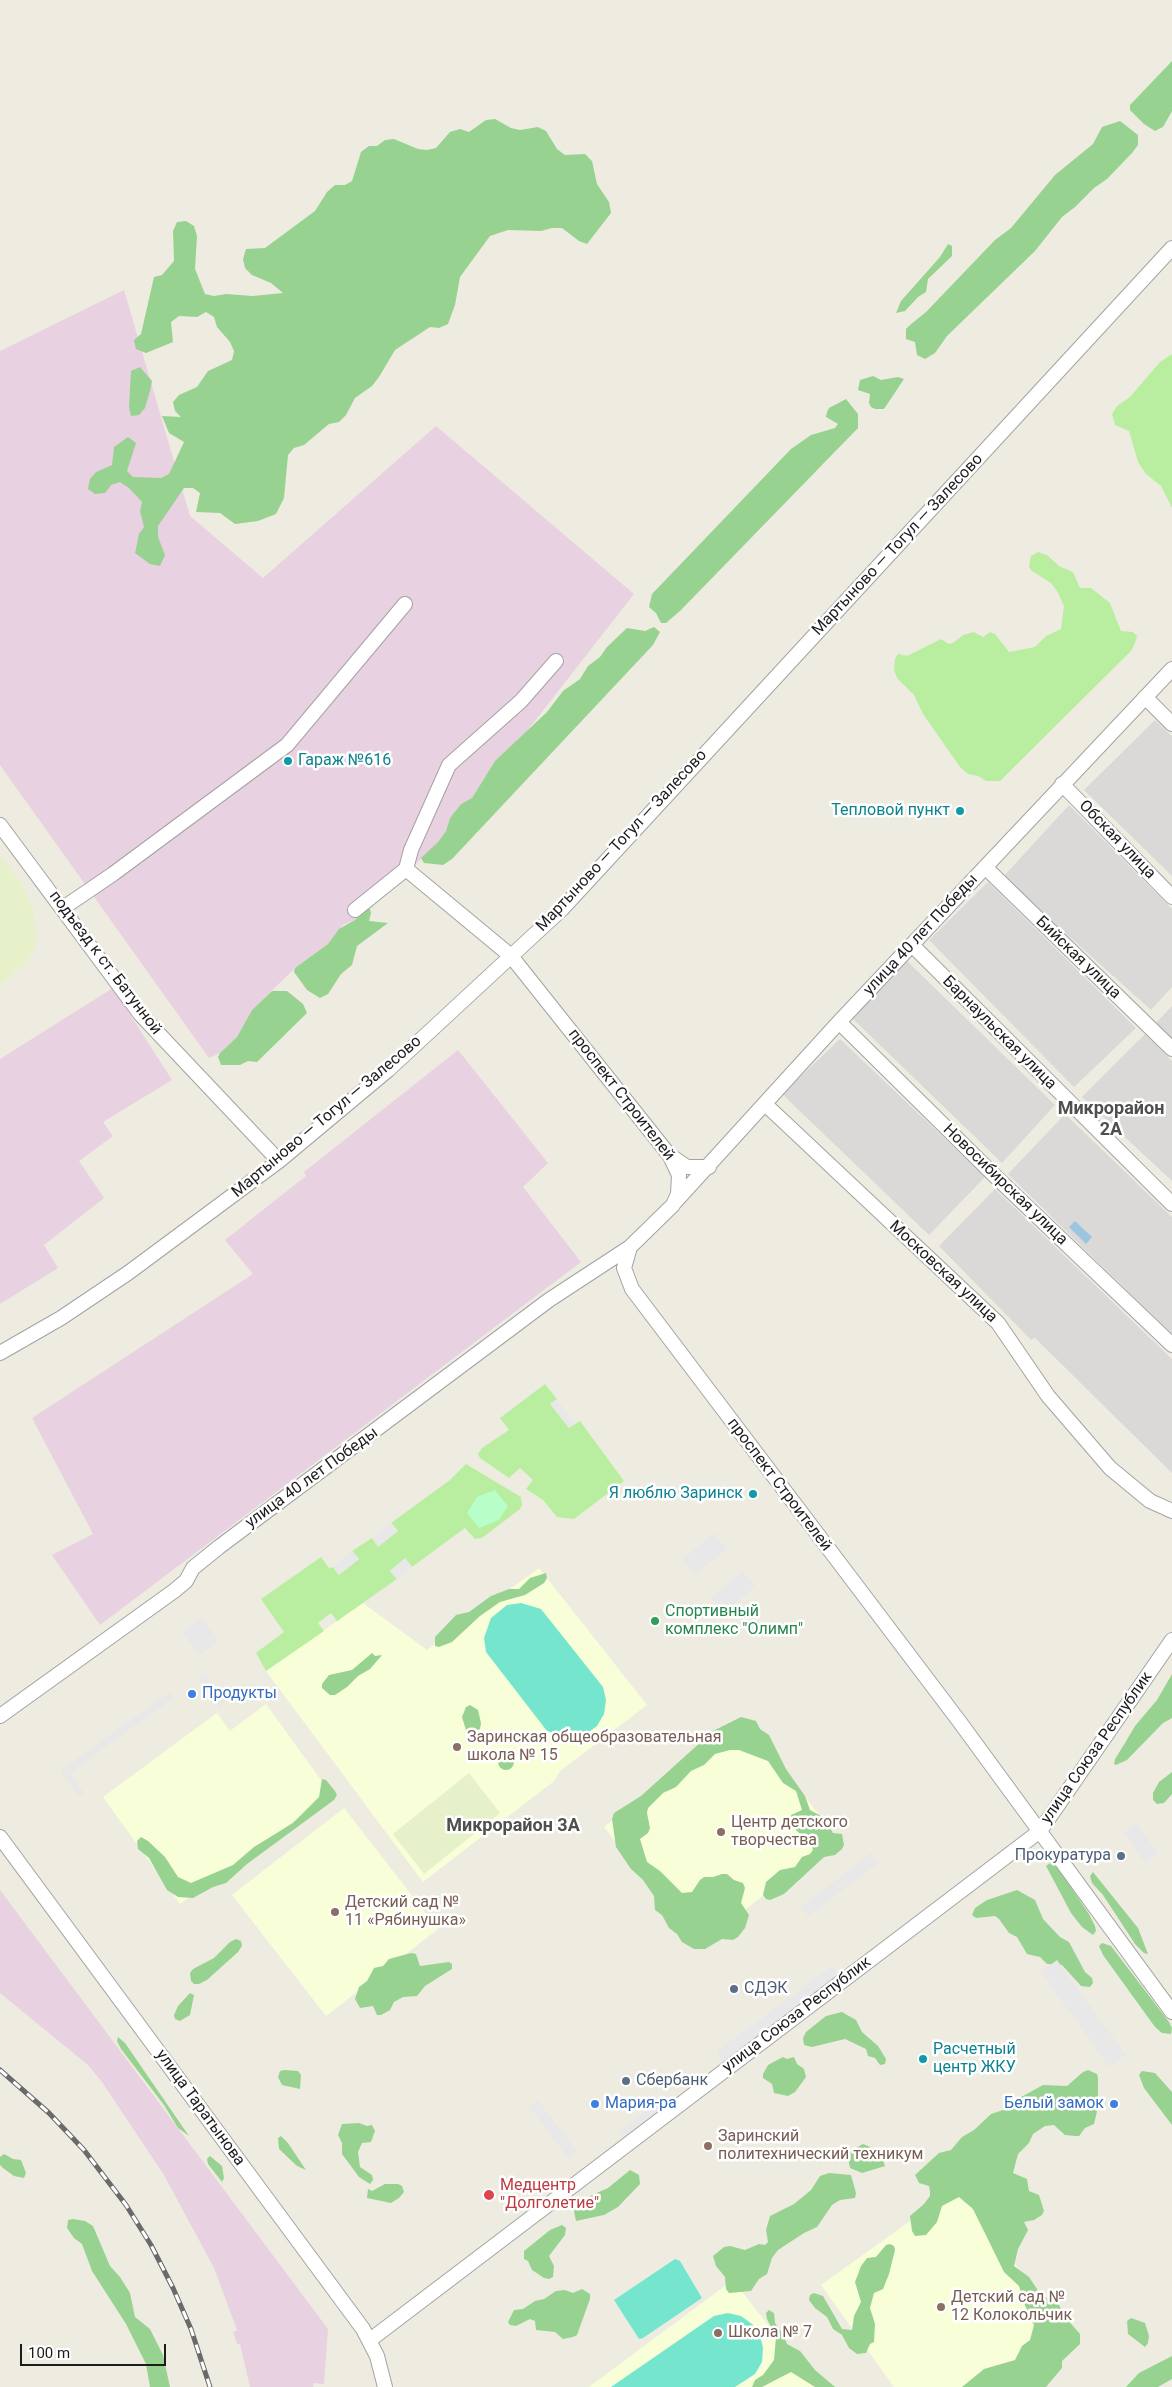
<!DOCTYPE html>
<html>
<head>
<meta charset="utf-8">
<style>
	body { margin:0 }
	#map { position:relative; width:1172px; height:2387px; overflow:hidden; background:#eeece0; font-family:Roboto,sans-serif }
	canvas { display:block }
	.scale { position:absolute; left:20px; top:2344px; width:146px; height:22px; box-sizing:border-box; border:2px solid #1c1c1c; border-top:0; padding-left:6px; font-size:15px; line-height:18px; white-space:nowrap; color:#1c1c1c; -webkit-text-stroke:4px #fff; paint-order:stroke }
</style>
</head>
<body>
<div id="map">
<canvas width="1172" height="2387"></canvas>
<div class="scale">100 m</div>
</div>
<script>
const c = document.querySelector('canvas').getContext('2d');
c.lineJoin = 'round';
function paint(path, color) {
  c.fillStyle = color;
  c.fill(path, 'evenodd');
}
function shape(rows) {
  const path = new Path2D();
  for (const r of rows) {
    if (r.length === 3) {
      path.moveTo(r[0] + r[2], r[1]);
      path.arc(r[0], r[1], r[2], 0, 2 * Math.PI);
      continue;
    }
    path.moveTo(r[0], r[1]);
    for (let i = 2; i < r.length; i += 2) path.lineTo(r[i], r[i + 1]);
  }
  return path;
}
function trace(path, color, width, dash) {
  c.strokeStyle = color;
  c.lineWidth = width;
  c.lineCap = dash ? 'butt' : 'round';
  c.setLineDash(dash || []);
  c.stroke(path);
}
function drawText(font, color, halo, rows, align = 'center') {
  c.font = font + ' Roboto,sans-serif';
  c.lineWidth = 5;
  c.setLineDash([]);
  c.textBaseline = 'middle';
  c.strokeStyle = halo;
  c.fillStyle = color;
  for (const [text, x, y, turn = 0] of rows) {
    c.save();
    c.translate(x, y);
    c.rotate((+turn || 0) * Math.PI / 180);
    c.textAlign = isNaN(turn) ? turn : align;
    if (halo) c.strokeText(text, 0, 0);
    c.fillText(text, 0, 0);
    c.restore();
  }
}
const residential = shape([
	[1155,720,1172,736,1172,876,1084,790],
	[1069,805,1172,909,1172,987,1151,1010,1003,877],
	[988,882,1136,1028,1074,1087,929,940],
	[907,961,1055,1105,1002,1163,852,1018],
	[1172,1006,1172,1040,1155,1024],
	[1145,1034,1172,1061,1172,1181,1082,1097],
	[840,1039,985,1177,929,1235,782,1094],
	[1065,1114,1172,1217,1172,1335,1008,1174],
	[995,1189,1172,1359,1172,1473,1035,1338,1031,1340,939,1246]
]);
const industrial = shape([
	[124,290,190,516,263,578,436,426,634,594,520,740,495,761,472,798,461,804,450,818,446,831,438,842,370,909,365,908,355,920,343,925,328,944,295,968,252,1010,237,1037,220,1053,209,1058,0,765,0,351],
	[113,988,172,1080,103,1122,113,1136,79,1161,104,1198,44,1245,58,1268,0,1304,0,1059],
	[458,1050,548,1163,523,1187,581,1262,100,1625,52,1555,93,1534,32,1418,253,1274,225,1240,306,1176,304,1172],
	[0,1890,328,2329,324,2384,314,2383,313,2387,250,2387,240,2344,237,2344,233,2332,237,2330,214,2268,164,2175,102,2082,88,2065,0,1993]
]);
const education = shape([
	[539,1568,647,1705,560,1771,554,1781,423,1882,266,1671,363,1603,427,1650],
	[266,1704,331,1794,180,1904,103,1797,217,1713,230,1731],
	[744,1718,837,1838,697,1947,604,1827],
	[344,1808,438,1929,326,2016,232,1895],
	[959,2186,1061,2328,979,2387,894,2387,821,2285],
	[733,2280,816,2387,589,2387]
]);
const farmland = shape([
	[0,856,22,885,30,903,34,914,36,944,28,961,0,985],
	[469,1773,500,1813,424,1874,393,1834]
]);
const grass = shape([
	[1172,354,1172,508,1161,486,1146,474,1138,462,1129,431,1115,425,1112,414,1117,406,1130,397,1160,362],
	[1038,552,1047,555,1059,566,1073,572,1080,588,1091,588,1110,603,1121,631,1133,632,1137,636,1136,640,1132,650,1000,781,986,781,978,776,968,774,960,767,923,714,914,695,897,678,894,670,895,659,898,654,907,656,941,639,949,644,953,643,963,635,974,632,983,637,990,632,995,634,1009,652,1035,647,1046,636,1061,629,1064,606,1057,591,1051,583,1032,571,1029,567,1031,556],
	[545,1384,557,1399,551,1404,569,1428,580,1421,624,1481,574,1519,557,1517,543,1500,526,1489,533,1480,520,1468,509,1478,480,1458,478,1454,482,1448,509,1430,500,1418],
	[466,1464,521,1497,522,1505,520,1509,482,1538,475,1539,465,1528,412,1567,405,1559,390,1571,397,1579,337,1621,331,1613,318,1623,324,1631,266,1671,256,1653,284,1632,261,1599,321,1557,329,1568,333,1567,339,1575,359,1559,352,1551,372,1538,378,1546,398,1531,391,1523,450,1480]
]);
const forest = shape([
	[1172,61,1172,111,1163,127,1155,131,1144,124,1130,110,1130,105],
	[495,119,511,128,520,130,538,127,546,131,557,149,565,155,585,154,592,161,597,184,609,202,611,213,587,244,579,241,562,228,552,228,541,231,508,230,490,236,460,277,455,305,448,324,439,328,430,327,395,350,379,377,372,386,355,398,346,415,339,422,329,424,304,445,294,448,288,455,284,498,276,514,258,521,235,524,220,513,196,512,200,493,193,488,184,488,158,526,158,537,165,555,160,566,150,564,135,553,139,534,144,527,140,511,142,502,129,488,120,482,111,485,105,493,95,494,88,489,90,479,96,472,112,465,114,447,128,437,136,443,127,471,133,477,161,478,169,474,184,442,169,433,162,416,181,417,175,411,173,402,179,395,197,387,208,371,232,360,234,351,230,342,217,327,214,317,206,312,197,317,179,316,171,322,173,342,146,353,136,349,134,340,141,334,154,277,162,275,174,261,173,231,177,222,186,221,194,226,197,236,195,269,205,294,214,296,226,294,253,296,283,293,271,283,252,275,245,268,243,259,246,249,265,248,315,211,327,192,335,185,345,185,352,181,361,152,369,146,377,146,385,140,394,139,418,149,427,150,436,148,450,132,460,129,469,132,486,120],
	[1120,121,1138,135,1138,145,1132,153,1107,179,1094,188,1075,207,1062,217,1035,251,947,336,935,353,925,359,917,355,915,342,906,339,906,329,910,325,926,312,995,240,1011,228,1055,175,1093,144,1102,127],
	[948,244,952,246,952,256,928,279,926,292,918,297,905,311,896,313,901,301,940,257],
	[140,367,152,381,150,391,145,408,139,415,131,416,129,407,131,371],
	[873,376,881,380,898,377,904,379,884,409,875,409,871,407,869,403,870,394,858,390,860,380],
	[846,399,858,414,858,428,680,611,666,623,661,623,656,613,649,607,652,594,791,449,811,435,835,428,838,424,826,417,827,412,829,408],
	[654,627,660,632,653,645,452,859,443,865,424,863,421,858,438,842,446,831,450,818,461,804,472,798,495,761,547,712,563,691,580,679,588,666,600,657,607,647,627,628,645,631],
	[365,908,370,909,371,913,369,921,388,923,357,946,352,965,341,974,328,994,320,998,307,990,294,972,295,968,328,944,339,929,355,920],
	[272,991,287,991,303,1004,307,1013,257,1062,248,1061,240,1065,221,1065,218,1057,220,1053,237,1037,252,1010],
	[546,1573,547,1578,544,1583,525,1595,500,1602,480,1616,452,1642,439,1647,435,1646,435,1637,456,1615,469,1612,491,1596,509,1589,519,1589,530,1578],
	[372,1653,375,1656,382,1655,370,1669,358,1676,347,1687,335,1695,330,1695,322,1688,322,1684,329,1675,352,1670],
	[1172,1674,1172,1718,1163,1723,1127,1760,1116,1765,1114,1764,1115,1759,1125,1743,1135,1726,1157,1700],
	[470,1705,478,1710,481,1723,480,1729,470,1733,466,1730,462,1717,466,1707],
	[741,1717,756,1721,760,1729,769,1735,786,1769,805,1796,810,1810,823,1817,833,1833,842,1834,844,1845,842,1849,835,1855,824,1857,784,1894,770,1900,766,1899,763,1895,766,1882,780,1870,795,1867,802,1857,810,1854,813,1850,811,1845,791,1825,791,1815,802,1810,796,1791,783,1783,768,1761,739,1750,730,1750,715,1754,704,1765,691,1771,676,1787,663,1793,648,1808,647,1813,650,1828,648,1833,640,1839,647,1862,660,1871,682,1893,692,1892,700,1880,704,1877,713,1877,722,1874,727,1874,734,1880,743,1883,745,1888,741,1903,749,1915,745,1928,738,1937,733,1940,722,1939,705,1949,694,1949,682,1942,677,1934,669,1928,662,1915,655,1910,654,1896,643,1880,631,1869,616,1847,612,1819,614,1813,641,1796,713,1731],
	[506,1762,8],
	[1172,1772,1172,1794,1164,1803,1157,1804,1153,1800,1153,1793,1159,1782],
	[322,1779,326,1780,335,1791,337,1795,334,1800,247,1864,226,1883,213,1887,193,1898,178,1897,167,1890,149,1858,138,1849,137,1841,141,1837,148,1841,165,1857,178,1877,191,1883,233,1865,254,1847,293,1823,319,1797],
	[1050,1863,1058,1868,1089,1914,1095,1926,1096,1931,1093,1935,1082,1927,1071,1913,1046,1866],
	[1093,1872,1138,1928,1148,1954,1144,1953,1135,1944,1103,1895,1092,1883,1090,1876],
	[1017,1890,1035,1900,1043,1919,1060,1937,1069,1942,1085,1972,1092,1978,1093,1983,1090,1987,1081,1986,1062,1965,1047,1964,1040,1957,1027,1954,1017,1937,1009,1933,999,1919,995,1916,976,1918,972,1915,975,1908,987,1900],
	[236,1939,241,1941,242,1946,238,1952,207,1980,199,1984,194,1984,191,1981,190,1973,193,1969,214,1958,230,1942],
	[1102,1943,1111,1946,1169,2022,1172,2028,1171,2034,1162,2033,1155,2027,1103,1955,1099,1946],
	[411,1953,416,1954,420,1966,449,1962,452,1964,452,1969,425,1986,417,1996,403,1997,394,2002,390,2010,381,2015,377,2015,373,2006,360,2008,355,1999,359,1987,367,1981,374,1968,383,1966,389,1959],
	[190,1993,194,1995,190,2015,180,2021,175,2019,174,2015,178,2006],
	[842,2012,856,2020,862,2032,878,2046,886,2059,885,2064,880,2065,875,2058,868,2056,866,2049,845,2039,812,2047,804,2045,803,2038,806,2032,826,2016],
	[118,2037,125,2043,189,2136,178,2128,164,2105,121,2049,117,2041],
	[783,2057,787,2059,794,2057,797,2064,804,2069,806,2077,795,2092,788,2096,774,2093,772,2084,763,2078,763,2074,768,2065],
	[284,2070,298,2071,301,2075,300,2089,282,2085,278,2077,280,2071],
	[1088,2070,1097,2074,1098,2078,1098,2107,1094,2124,1085,2128,1079,2136,1075,2136,1065,2135,1054,2125,1045,2126,1033,2134,1029,2143,1018,2154,1013,2173,1027,2179,1029,2191,1039,2195,1044,2211,1042,2215,1034,2220,1024,2222,1028,2230,1018,2249,1014,2266,1029,2277,1041,2295,1059,2305,1066,2318,1080,2334,1080,2344,1062,2361,1062,2368,1046,2387,962,2387,984,2369,1015,2360,1022,2346,1030,2340,1034,2325,1024,2303,1019,2286,1004,2272,973,2209,959,2197,942,2206,937,2222,926,2235,915,2236,912,2231,910,2216,924,2204,930,2196,930,2191,929,2186,919,2183,915,2175,939,2153,951,2150,962,2137,974,2130,991,2114,1006,2109,1014,2101,1043,2085,1067,2086,1083,2072],
	[1142,2071,1155,2073,1172,2092,1172,2125,1144,2088,1139,2075],
	[359,2123,367,2126,372,2125,375,2131,371,2142,362,2143,358,2152,360,2167,372,2175,373,2180,370,2184,359,2177,342,2154,342,2143,338,2135,342,2124],
	[281,2136,288,2143,306,2170,297,2166,279,2149,278,2138],
	[863,2144,880,2151,885,2166,862,2173,850,2168,847,2153],
	[4,2154,13,2159,21,2160,26,2173,24,2178,14,2176,3,2168,0,2165,0,2157],
	[210,2156,222,2166,224,2178,222,2182,208,2164,207,2159],
	[630,2170,639,2175,640,2184,618,2207,604,2215,576,2221,574,2211,577,2207,592,2195,608,2188],
	[829,2173,851,2175,856,2193,855,2198,840,2200,832,2205,817,2227,804,2233,778,2250,772,2258,767,2274,759,2279,751,2291,729,2293,726,2289,725,2277,716,2266,713,2256,724,2247,730,2246,745,2250,759,2244,765,2245,768,2242,766,2230,770,2216,794,2204,811,2190,820,2176],
	[385,2184,398,2184,402,2186,404,2192,399,2198,391,2203,367,2198,368,2189,372,2191],
	[73,2219,85,2221,93,2226,110,2266,120,2277,130,2293,135,2317,150,2329,163,2355,170,2387,150,2387,146,2364,126,2324,92,2271,82,2244,74,2238,67,2228,68,2220],
	[562,2225,566,2228,565,2235,549,2256,554,2266,553,2277,549,2279,544,2278,532,2270,528,2261,524,2259,524,2251,550,2230],
	[890,2244,894,2246,895,2250,889,2274,883,2289,874,2293,870,2308,875,2324,874,2342,870,2344,866,2353,857,2354,849,2348,842,2335,833,2329,827,2317,815,2308,809,2300,810,2295,814,2293,823,2296,842,2329,852,2330,854,2316,861,2302,855,2282,861,2266,867,2258,876,2257,886,2245],
	[582,2289,590,2294,590,2299,577,2335,573,2337,563,2339,555,2332,536,2330,535,2321,530,2319,516,2326,510,2325,508,2322,514,2310,523,2309,535,2301,544,2299,556,2291,565,2290,573,2293],
	[769,2310,774,2313,775,2323,783,2334,787,2344,800,2351,815,2370,835,2387,815,2387,791,2372,762,2387,752,2387,755,2380,763,2375,774,2360,776,2337,767,2319,766,2313],
	[1131,2318,1145,2323,1149,2336,1148,2343,1145,2347,1128,2334,1127,2321],
	[1172,2356,1172,2379,1158,2387,1126,2387,1139,2373]
]);
const park = shape([
	[495,1490,508,1506,499,1520,479,1528,467,1513,477,1497]
]);
const pitch = shape([
	[521,1603,541,1609,603,1687,606,1700,604,1714,597,1726,586,1734,566,1738,547,1731,486,1652,484,1638,491,1618,507,1605],
	[675,2259,680,2261,702,2298,643,2338,639,2339,614,2300],
	[728,2313,741,2316,752,2324,760,2335,763,2348,762,2362,755,2374,735,2387,611,2387,714,2316]
]);
const parking = shape([
	[557,1399,575,1424,569,1428,550,1404],
	[391,1523,398,1531,378,1547,372,1538],
	[714,1533,727,1549,695,1575,682,1559],
	[352,1551,359,1559,339,1575,333,1567],
	[405,1558,412,1567,397,1579,390,1571],
	[743,1571,756,1587,723,1613,711,1598],
	[202,1617,219,1641,199,1656,182,1632],
	[206,1674,226,1702,219,1707,199,1679],
	[169,1692,173,1698,70,1773,84,1793,79,1797,60,1771],
	[1137,1823,1158,1854,1145,1863,1124,1832],
	[871,1853,879,1863,808,1916,801,1907],
	[1057,1960,1126,2055,1109,2067,1041,1972],
	[832,1966,839,1975,723,2061,716,2052],
	[667,2096,673,2105,626,2140,619,2131],
	[538,2100,577,2151,568,2158,529,2106]
]);
const water = shape([
	[1075,1221,1092,1237,1086,1244,1069,1227]
]);
const minor = shape([
	[556,661,521,701,449,765,411,850,406,869,511,956,670,1156,679,1175,678,1194,673,1205,630,1247,624,1268,632,1289,959,1721,1172,2012],
	[1145,697,1172,724],
	[1062,784,1172,897],
	[0,825,141,1015,279,1161],
	[985,867,1172,1049],
	[63,908,113,874,287,745,405,604],
	[355,910,406,869],
	[912,945,1172,1204],
	[839,1022,996,1177,1172,1345],
	[765,1104,998,1323,1048,1396,1110,1468,1150,1501,1172,1511],
	[671,1156,687,1167,709,1167],
	[675,1202,839,1022,1172,669],
	[0,1353,61,1318,128,1273,279,1161,388,1070,562,909,1172,248],
	[0,1716,174,1591,186,1581,193,1568,219,1547,549,1300,630,1247],
	[0,1837,363,2329,377,2356,385,2387],
	[370,2340,1040,1831,1172,1640]
]);
const rail = shape([
	[0,2070,49,2113,84,2150,126,2205,151,2245,173,2288,191,2329,210,2387]
]);
const markers = [
	[288,761,5,"#0f9aa8"],
	[960,811,5,"#0f9aa8"],
	[753,1494,5,"#0f9aa8"],
	[655,1621,5,"#2e9e5b"],
	[192,1694,5,"#3f7fe0"],
	[457,1747,5,"#8d6e63"],
	[721,1832,5,"#8d6e63"],
	[1121,1856,5,"#5c6f8a"],
	[335,1912,5,"#8d6e63"],
	[734,1989,5,"#5c6f8a"],
	[923,2059,5,"#0f9aa8"],
	[626,2081,5,"#5c6f8a"],
	[595,2104,5,"#3f7fe0"],
	[1114,2104,5,"#3f7fe0"],
	[708,2146,5,"#8d6e63"],
	[489,2195,6,"#e0444e"],
	[941,2307,5,"#8d6e63"],
	[718,2333,5,"#8d6e63"]
];
const streetNames = [
	["Мартыново — Тогул — Залесово",898,545,-47],
	["Обская улица",1117,840,46],
	["Мартыново — Тогул — Залесово",622,841,-47],
	["улица 40 лет Победы",921,935,-47],
	["Бийская улица",1078,958,44],
	["подъезд к ст. Батунной",105,963,53],
	["Барнаульская улица",999,1033,45],
	["проспект Строителей",621,1095,52],
	["Мартыново — Тогул — Залесово",327,1117,-40],
	["Новосибирская улица",1005,1185,44],
	["Московская улица",943,1272,43],
	["улица 40 лет Победы",312,1478,-36],
	["проспект Строителей",779,1485,53],
	["улица Союза Республик",1097,1748,-55],
	["улица Союза Республик",797,2015,-37],
	["улица Таратынова",200,2108,54]
];
const cultureNames = [
	["Гараж №616",298,761],
	["Тепловой пункт",950,811,"right"],
	["Я люблю Заринск",743,1494,"right"],
	["Расчетный",933,2050],
	["центр ЖКУ",933,2068]
];
const leisureNames = [
	["Спортивный",665,1612],
	["комплекс \"Олимп\"",665,1630]
];
const shopNames = [
	["Продукты",202,1694],
	["Мария-ра",605,2104],
	["Белый замок",1104,2104,"right"]
];
const educationNames = [
	["Заринская общеобразовательная",467,1738],
	["школа № 15",467,1756],
	["Центр детского",731,1823],
	["творчества",731,1841],
	["Детский сад №",345,1903],
	["11 «Рябинушка»",345,1921],
	["Заринский",718,2137],
	["политехнический техникум",718,2155],
	["Детский сад №",951,2298],
	["12 Колокольчик",951,2316],
	["Школа № 7",728,2333]
];
const serviceNames = [
	["Прокуратура",1111,1856,"right"],
	["СДЭК",744,1989],
	["Сбербанк",636,2081]
];
const healthNames = [
	["Медцентр",500,2186],
	["\"Долголетие\"",500,2204]
];
const neighbourhoodNames = [
	["Микрорайон",1111,1109],
	["2А",1111,1130],
	["Микрорайон 3А",513,1826]
];
paint(residential, '#dad9d8');
paint(industrial, '#e8d1e0');
paint(education, '#f8ffd8');
paint(farmland, '#e6f0c9');
paint(grass, '#b9eea0');
paint(forest, '#98d290');
paint(park, '#b7fec9');
paint(pitch, '#75e6cd');
paint(parking, '#e8e8e8');
paint(water, '#9bc5e1');
trace(minor, '#a3a3a3', 16);
trace(minor, '#fff', 14);
trace(rail, '#6a6a6a', 5);
trace(rail, '#fff', 3, [9]);
for (const [x, y, r, color] of markers) {
  const dot = new Path2D();
  dot.arc(x, y, r, 0, 2 * Math.PI);
  c.fillStyle = color;
  c.fill(dot);
  trace(dot, '#fff', 2);
}
drawText('16px', '#1c1c1c', '#fff', streetNames);
drawText('16px', '#0d838f', '#fff', cultureNames, 'left');
drawText('16px', '#27864d', '#fff', leisureNames, 'left');
drawText('16px', '#366cbe', '#fff', shopNames, 'left');
drawText('16px', '#785e54', '#fff', educationNames, 'left');
drawText('16px', '#4e5e75', '#fff', serviceNames, 'left');
drawText('16px', '#be3a42', '#fff', healthNames, 'left');
drawText('bold 18px', '#4f4f4f', '#fff', neighbourhoodNames);
</script>
</body>
</html>
